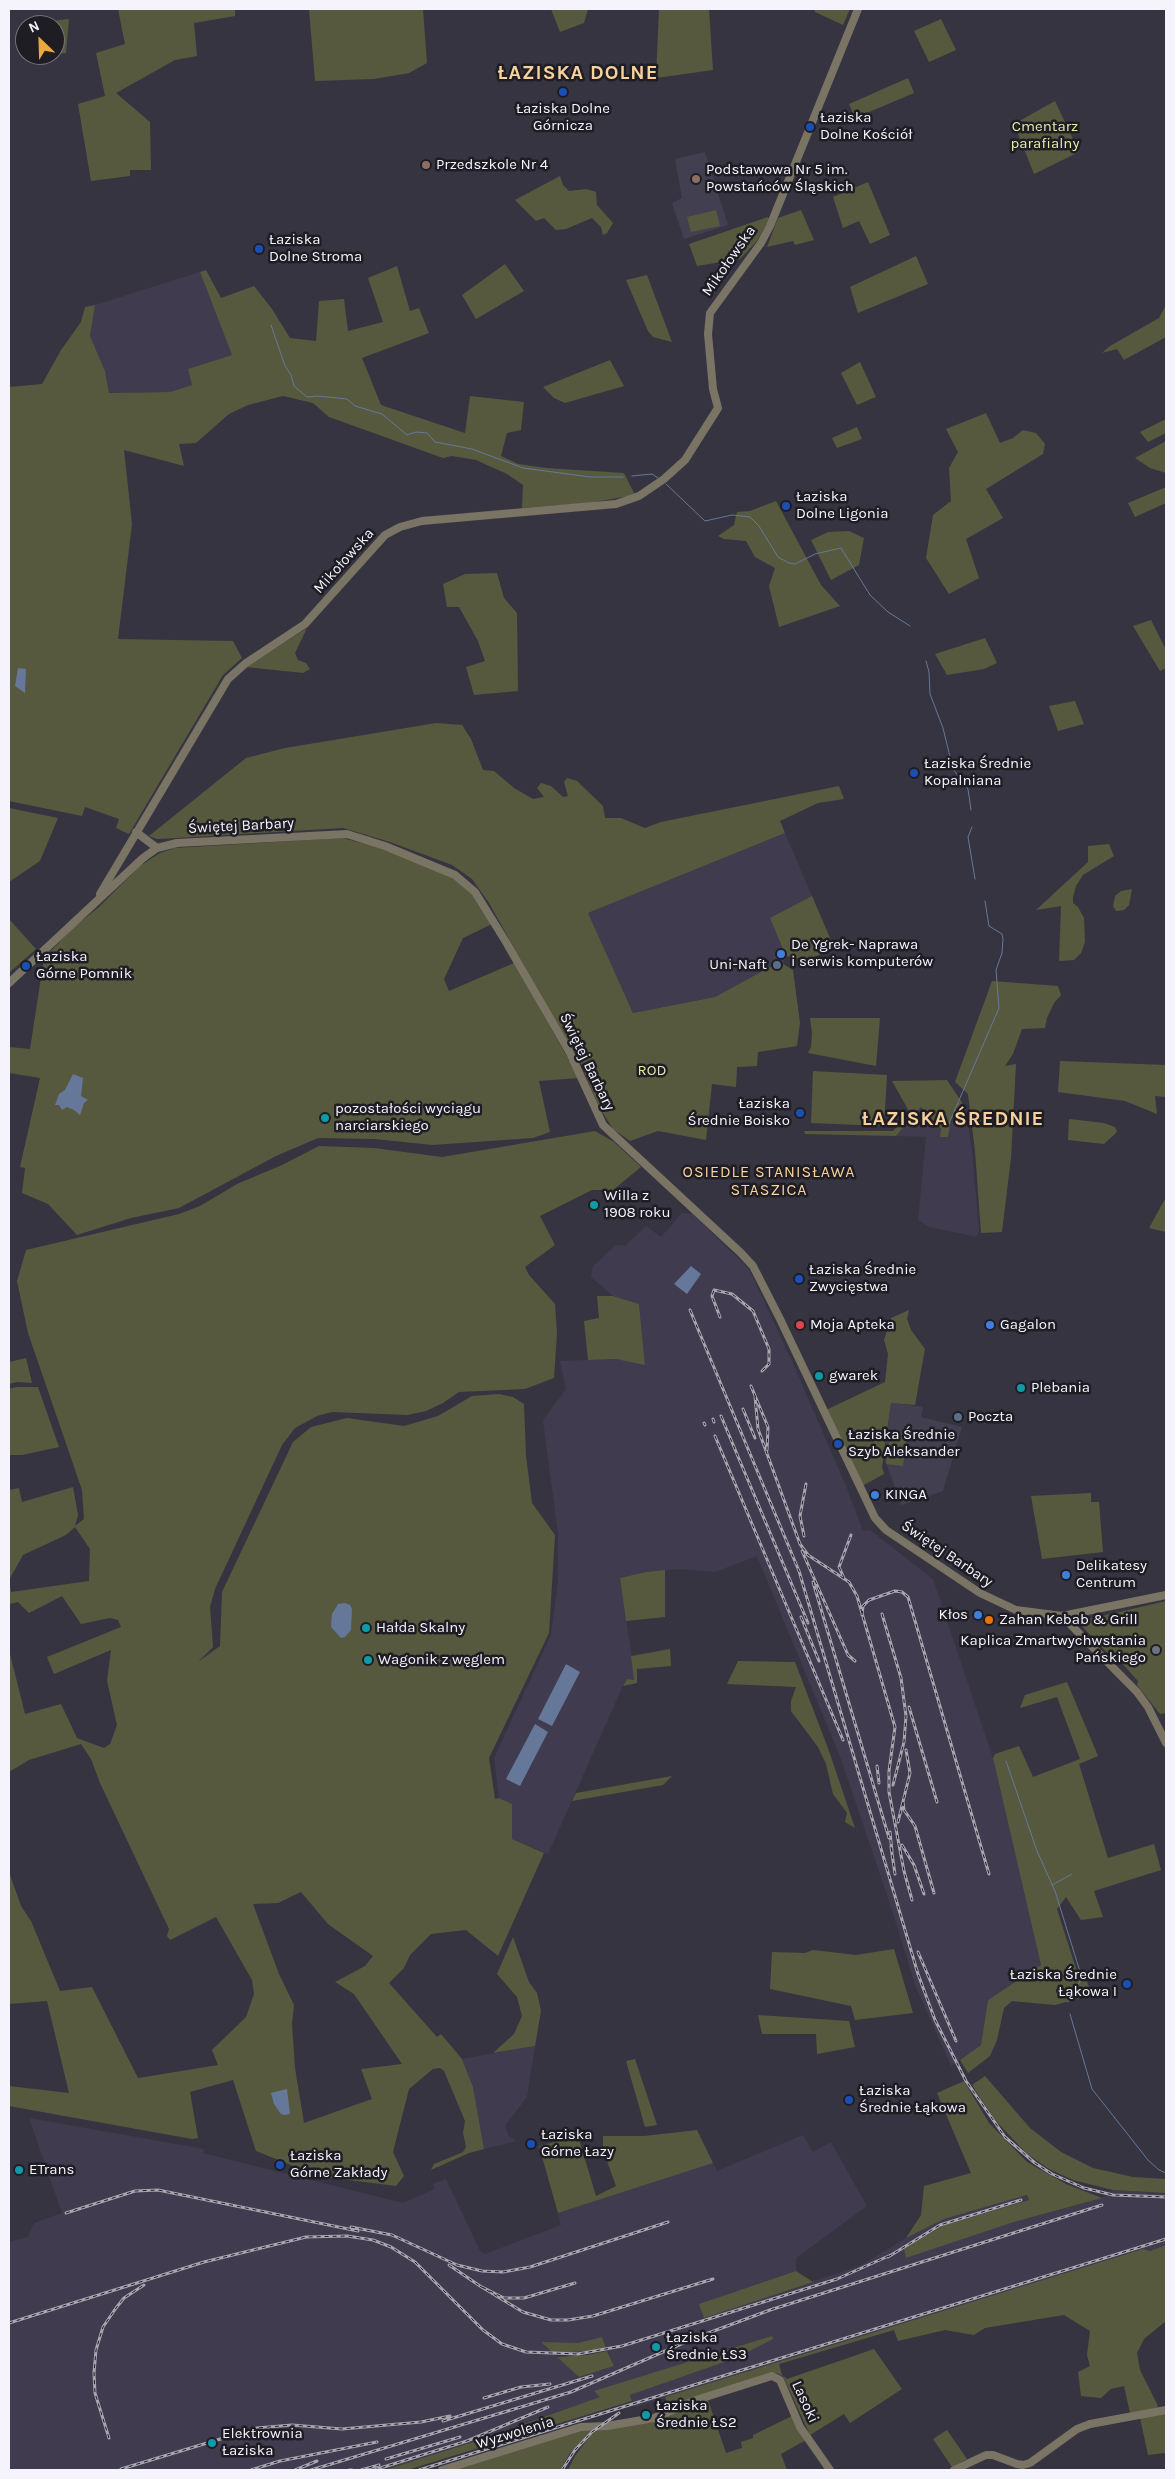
<!DOCTYPE html>
<html>
<head>
<meta charset="utf-8">
<style>
	body { margin:0 }
	#map { position:relative; width:1175px; height:2479px; overflow:hidden; background:#373442; font-family:Karla,sans-serif }
	canvas { display:block }
	.frame { position:absolute; inset:0; border:10px solid #f5f3fc; pointer-events:none }
	.north { position:absolute; left:15px; top:15px; width:50px; height:50px; box-sizing:border-box; background:#1e1d23; border:1px solid #74737a; border-radius:50%; rotate:336deg; font-size:14px; font-weight:700; line-height:20px; text-align:center; color:#f5f3fc }
	.north::after { content:''; display:block; margin:auto; width:18px; height:22px; background:#eda83b; clip-path:polygon(50% 0,100% 100%,50% 72%,0 100%) }
</style>
</head>
<body>
<div id="map">
<canvas width="1175" height="2479"></canvas>
<div class="frame"></div>
<div class="north">N</div>
</div>
<script>
const c = document.querySelector('canvas').getContext('2d');
c.lineJoin = 'round';
function paint(path, color) {
  c.fillStyle = color;
  c.fill(path, 'evenodd');
}
function shape(rows) {
  const path = new Path2D();
  for (const r of rows) {
    path.moveTo(r[0], r[1]);
    for (let i = 2; i < r.length; i += 2) path.lineTo(r[i], r[i + 1]);
  }
  return path;
}
function trace(path, color, width, dash) {
  c.strokeStyle = color;
  c.lineWidth = width;
  c.lineCap = dash ? 'butt' : 'round';
  c.setLineDash(dash || []);
  c.stroke(path);
}
function drawText(font, color, halo, rows, align = 'center') {
  c.font = font + ' Karla,sans-serif';
  c.lineWidth = 5;
  c.setLineDash([]);
  c.textBaseline = 'middle';
  c.strokeStyle = halo;
  c.fillStyle = color;
  for (const [text, x, y, turn = 0] of rows) {
    c.save();
    c.translate(x, y);
    c.rotate((+turn || 0) * Math.PI / 180);
    c.textAlign = isNaN(turn) ? turn : align;
    if (halo) c.strokeText(text, 0, 0);
    c.fillText(text, 0, 0);
    c.restore();
  }
}
const built = shape([
	[200,272,232,355,188,369,192,385,170,392,109,393,105,371,90,336,95,305],
	[785,833,812,896,771,918,786,956,783,964,770,967,715,997,633,1013,588,913],
	[921,1107,941,1130,948,1132,957,1108,966,1108,972,1152,979,1230,977,1237,929,1227,918,1220,926,1137,896,1136],
	[682,1213,693,1214,749,1269,795,1368,846,1486,863,1531,870,1530,933,1579,993,1758,1041,1965,988,2000,981,2045,951,2066,915,1985,892,1910,841,1759,757,1556,715,1572,680,1569,646,1572,620,1578,635,1680,626,1679,548,1854,512,1839,512,1804,499,1798,494,1758,551,1635,558,1582,558,1534,543,1420,566,1389,560,1361,616,1359,645,1364,639,1304,613,1296,591,1277,593,1266,616,1245,625,1246,646,1226,661,1237],
	[535,2046,527,2097,505,2126,509,2136,517,2141,484,2149,473,2087,462,2059],
	[29,2118,204,2149,203,2153,403,2203,435,2189,433,2184,446,2179,480,2251,485,2254,561,2225,558,2213,713,2163,717,2171,803,2135,813,2152,831,2142,867,2206,796,2258,796,2271,699,2304,704,2317,860,2266,906,2238,944,2219,1027,2195,1029,2200,1007,2207,906,2258,1014,2222,1102,2198,1113,2190,1166,2193,1166,2245,1150,2251,1143,2249,635,2407,630,2395,736,2358,772,2337,595,2392,601,2397,476,2441,385,2470,9,2470,9,2242,28,2237,34,2223,62,2213],
	[602,2337,614,2366,579,2377,542,2343,578,2343]
]);
const education = shape([
	[705,152,728,225,684,239,672,203,682,198,675,159],
	[891,1403,923,1407,921,1417,962,1427,943,1491,901,1505,884,1457]
]);
const green = shape([
	[118,9,235,9,235,16,194,23,197,56,175,60,116,93,150,122,151,170,130,170,130,176,91,181,78,104,105,96,96,53,125,44],
	[309,9,423,9,427,63,409,73,374,79,315,81],
	[551,9,588,9,584,23,560,32],
	[659,9,709,9,713,70,656,78],
	[815,9,850,9,843,25,815,12],
	[69,19,66,53,55,54,55,25,35,23],
	[941,19,956,50,929,62,914,31],
	[908,78,914,93,855,118,849,104],
	[1055,101,1079,152,1034,174,1014,124],
	[560,176,563,185,569,191,586,189,596,192,597,205,613,223,607,233,603,235,601,227,592,218,566,229,556,230,544,218,536,221,515,200],
	[868,182,890,235,870,244,859,221,843,228,833,197],
	[716,210,720,226,691,232,687,217],
	[801,210,814,240,795,245,793,241,767,247,778,218],
	[768,217,769,220,757,241,740,259,697,266,689,244],
	[916,256,928,284,858,313,850,287],
	[505,264,524,291,476,319,462,295],
	[397,266,410,311,419,308,429,333,362,358,381,405,465,433,470,396,524,402,521,430,507,433,501,456,518,464,546,468,624,473,635,495,589,503,522,508,523,485,507,474,476,460,452,456,443,458,329,417,313,403,283,396,248,405,229,414,196,443,179,444,184,466,124,450,132,524,118,639,233,641,242,658,223,675,129,834,116,828,119,819,85,807,82,816,9,801,9,387,42,384,61,350,81,322,85,307,95,305,90,336,105,371,109,393,170,392,192,385,188,369,232,355,200,272,206,270,221,298,254,286,272,309,290,338,316,341,319,301,344,299,348,331,383,322,368,278],
	[647,275,672,342,653,337,648,331,626,280],
	[1166,305,1166,337,1124,360,1117,349,1102,353,1110,346,1159,318],
	[610,360,624,386,565,403,554,398,543,387],
	[860,362,876,397,857,405,841,373],
	[986,413,1000,443,1013,438,1023,430,1036,433,1045,444,1043,454,986,489,1003,518,966,539,979,578,949,594,926,558,933,515,951,501,949,468,958,452,946,429],
	[1166,419,1166,433,1148,442,1140,432],
	[857,427,862,439,837,448,832,438],
	[1166,441,1166,473,1150,468,1135,458],
	[1166,487,1166,503,1135,517,1128,503],
	[776,501,821,585,840,606,779,627,769,586,775,568,755,557,746,541,724,539,718,536,734,525,737,512,750,511],
	[849,531,864,538,859,565,831,580,811,540,828,532],
	[497,573,504,598,517,613,518,691,474,695,466,667,485,661,478,641,459,607,447,607,443,584,465,574],
	[1151,620,1166,650,1166,668,1160,671,1133,626],
	[307,628,295,653,298,660,306,663,310,669,303,673,246,667],
	[985,638,997,663,984,669,947,675,935,654],
	[1075,701,1084,724,1058,731,1049,706],
	[436,723,462,725,471,739,483,770,494,771,514,788,533,799,544,797,537,788,541,783,551,786,563,797,568,796,564,782,567,778,577,781,603,806,605,818,621,818,645,828,661,822,839,786,844,799,818,803,780,821,785,833,588,913,633,1013,715,997,770,967,783,964,793,970,800,1023,797,1046,758,1052,757,1066,737,1067,736,1087,712,1084,706,1140,658,1131,630,1141,613,1129,599,1107,579,1059,562,1033,489,903,472,879,452,865,390,842,343,828,176,838,157,839,149,836,246,758,285,748],
	[9,808,58,818,40,861,9,882],
	[342,838,387,849,447,875,467,886,492,924,463,938,444,979,449,991,514,963,579,1078,539,1081,550,1132,533,1138,432,1145,375,1139,318,1138,276,1156,179,1208,131,1218,77,1235,48,1204,22,1193,25,1168,20,1167,40,1078,9,1073,9,1047,30,1049,44,958,74,927,99,907,140,866,160,853,175,848],
	[1109,844,1114,856,1083,875,1076,886,1073,897,1073,903,1078,907,1084,918,1085,942,1081,953,1074,960,1059,961,1061,906,1036,910,1088,862,1088,846],
	[1132,889,1129,905,1124,910,1116,911,1113,906,1115,896,1121,891],
	[812,896,833,945,817,956,802,959,786,956,770,918],
	[9,919,36,949,9,973],
	[992,981,1058,986,1061,995,1054,1003,1047,1018,1045,1028,1022,1029,1013,1054,1005,1066,1016,1064,1011,1158,1002,1232,981,1233,975,1151,968,1094,955,1082],
	[810,1018,880,1018,876,1066,808,1053,811,1047,812,1034],
	[1060,1061,1166,1065,1166,1097,1155,1096,1157,1114,1125,1101,1058,1092],
	[813,1071,887,1075,884,1126,811,1123],
	[947,1080,965,1107,957,1108,951,1120,948,1137,940,1137,941,1129,921,1107,896,1136,805,1134,804,1131,893,1131,910,1113,892,1081],
	[1069,1119,1104,1123,1115,1127,1117,1132,1104,1144,1068,1140],
	[595,1131,614,1142,641,1167,613,1190,592,1190,540,1216,555,1245,525,1267,529,1275,555,1304,557,1333,554,1378,525,1389,459,1392,443,1403,426,1411,408,1415,332,1412,317,1416,295,1428,282,1445,215,1589,210,1607,213,1647,198,1662,220,1646,222,1592,293,1442,311,1427,347,1418,404,1426,438,1416,472,1396,499,1394,513,1397,524,1404,526,1456,532,1503,555,1535,549,1633,489,1758,495,1799,499,1798,512,1804,512,1839,544,1853,498,1956,466,1930,431,1934,410,1955,404,1968,389,1983,437,2037,441,2034,462,2059,473,2087,484,2149,469,2153,431,2170,434,2164,463,2152,466,2147,463,2133,465,2121,444,2071,440,2068,433,2069,409,2089,393,2152,404,2176,396,2186,318,2176,256,2151,233,2080,190,2092,198,2138,192,2139,9,2106,9,2086,69,2093,47,2001,9,2004,9,1872,21,1906,31,1921,60,1991,92,1987,138,2078,218,2065,212,2050,246,2017,254,1994,252,1980,216,1917,170,1940,167,1936,169,1929,100,1783,91,1759,81,1744,29,1760,9,1772,9,1650,25,1714,61,1704,77,1738,104,1748,110,1744,117,1725,107,1681,111,1650,54,1674,47,1657,121,1627,118,1620,110,1618,81,1624,62,1596,29,1613,18,1602,9,1604,9,1490,19,1488,22,1502,73,1487,78,1515,75,1526,84,1519,82,1490,28,1333,17,1281,26,1250,179,1214,200,1206,237,1184,282,1165,319,1146,374,1148,442,1157],
	[75,1527,90,1549,89,1581,11,1592,9,1580,23,1555,66,1535],
	[301,1892,328,1924,373,1956,365,1966,335,1982,354,1994,402,2064,361,2069,372,2099,304,2123,295,2068,292,2024,294,2005,279,1974,253,1904,278,1903],
	[1166,1197,1166,1232,1149,1228],
	[597,1296,613,1296,639,1304,645,1365,616,1359,588,1360,584,1321,599,1318],
	[909,1310,907,1319,911,1330,925,1349,915,1405,891,1403,882,1467,884,1474,862,1486,826,1410,885,1382,888,1354,884,1340,891,1318],
	[26,1358,32,1383,17,1382,9,1384,9,1362],
	[16,1387,38,1387,59,1447,22,1455,9,1455,9,1389],
	[890,1431,907,1433,903,1466,886,1464],
	[1091,1493,1091,1502,1099,1502,1103,1552,1042,1559,1031,1496],
	[665,1570,665,1617,626,1621,620,1578,646,1572],
	[1166,1601,1166,1713,1160,1714,1137,1685,1138,1681,1118,1659,1114,1660,1080,1624,1086,1624,1085,1620],
	[670,1649,671,1666,637,1669,637,1683,623,1686,627,1679,634,1680,631,1656],
	[738,1661,795,1662,829,1751,855,1828,845,1822,847,1813,833,1794,826,1764,818,1747,791,1711,791,1701,796,1687,727,1684],
	[1067,1682,1098,1756,1079,1764,1108,1858,1154,1844,1161,1870,1094,1891,1103,1917,1081,1920,1066,1897,1057,1909,1079,1978,1087,1982,1092,1995,1055,2005,1012,2001,1004,2008,997,2040,990,2056,968,2073,960,2060,981,2045,988,2000,1041,1965,993,1758,995,1754,1019,1746,1033,1777,1080,1759,1057,1697,1020,1708,1025,1695],
	[672,1776,663,1785,572,1801,576,1793],
	[513,1937,529,1982,537,1993,541,2011,535,2046,493,2053,514,2034,522,2016,517,1997,497,1974],
	[894,1949,913,2013,855,2020,851,2006,770,1989,772,1952,805,1953,813,1950,856,1955],
	[758,2015,849,2021,855,2047,817,2054,816,2034,762,2034],
	[635,2059,657,2125,645,2127,626,2061],
	[985,2076,1030,2128,1061,2152,1093,2168,1133,2177,1166,2179,1166,2193,1113,2190,1073,2180,1049,2169,1026,2153,995,2120,972,2085],
	[964,2081,989,2123,1027,2162,1066,2184,1102,2198,1014,2222,906,2258,904,2249,942,2226,1029,2200,1027,2195,944,2219,906,2238,921,2215,924,2186,971,2173,937,2093],
	[697,2130,713,2163,558,2213,539,2146,578,2136,596,2196,616,2186,603,2150,603,2136,644,2136],
	[1166,2245,1166,2321,1144,2339,1137,2353,1140,2370,1158,2406,1156,2408,1130,2413,1124,2386,1111,2389,1101,2398,1081,2396,1078,2372,1090,2366,1087,2355,1090,2331,1064,2315,985,2328,974,2335,945,2330,898,2341,894,2330,779,2364,782,2375,787,2379,874,2349,902,2389,850,2423,844,2414,810,2435,783,2376,776,2373,669,2409,665,2397,1143,2249,1150,2251],
	[796,2271,813,2282,704,2318,699,2304],
	[772,2336,773,2339,736,2358,630,2395,632,2401,407,2470,385,2470,476,2441,600,2397,594,2391],
	[602,2337,606,2348,589,2351,553,2353,541,2342,578,2343],
	[607,2351,614,2366,579,2377,557,2357,587,2355],
	[708,2400,726,2453,742,2448,741,2442,753,2438,753,2435,792,2416,806,2440,781,2454,787,2470,568,2470,575,2456,590,2436,599,2429,653,2422],
	[1166,2413,1166,2453,1148,2455,1140,2418],
	[588,2428,593,2429,570,2453,560,2470,450,2470],
	[947,2430,967,2459,952,2467,933,2439]
]);
const water = shape([
	[18,668,26,669,25,693,15,686],
	[73,1074,83,1078,81,1096,88,1100,84,1103,80,1115,74,1110,67,1107,62,1110,59,1105,55,1105,59,1094,65,1090],
	[691,1266,701,1274,687,1294,674,1284],
	[345,1603,350,1605,352,1609,351,1630,345,1637,341,1638,331,1627,332,1614,338,1604],
	[566,1664,580,1672,552,1726,538,1719],
	[535,1724,548,1732,520,1786,506,1779],
	[287,2089,290,2114,284,2115,281,2114,274,2104,271,2093]
]);
const stream = shape([
	[271,325,285,366,291,375,294,386,307,397,317,396,347,399,355,406,382,414,407,435,416,432,427,433,435,442,472,449,523,468,590,477,623,477],
	[632,476,652,474,658,478],
	[666,484,705,521,732,515,750,517,759,526,778,557,789,563,795,564,815,554,841,548,870,595,888,612,910,626],
	[926,661,929,672,930,694,943,728,953,769,968,789,971,810],
	[972,827,968,837,975,879],
	[947,1128,999,1008,996,970,1002,953,1003,939,1002,934,989,926,985,901],
	[1006,1761,1037,1851,1055,1891,1082,1978,1068,2002],
	[1052,1885,1072,1874],
	[1070,2014,1092,2089,1148,2160,1159,2170,1166,2173]
]);
const tertiary = shape([
	[136,832,157,848],
	[100,894,228,679,246,663,305,624,385,535,400,527,422,521,616,504,639,496,664,479,685,460,718,408,713,389,708,334,710,313,761,243,770,226,858,9],
	[9,983,143,858,157,848,177,843,347,834,385,846,455,875,475,892,506,942,570,1053,603,1125,741,1253,753,1266,780,1319,875,1518,886,1530,980,1593,1016,1610,1062,1616,1166,1595],
	[1062,1616,1137,1692,1148,1707,1166,1743],
	[442,2470,581,2427,607,2426,654,2418,696,2400,772,2376,780,2380,800,2427,830,2470],
	[954,2470,986,2455,993,2455,1017,2464,1023,2465,1030,2463,1077,2429,1090,2424,1166,2410]
]);
const rail = shape([
	[690,1310,799,1571,918,1974,935,2020,966,2081,1005,2137,1035,2163,1052,2174,1084,2188,1113,2195,1166,2197],
	[720,1317,712,1296,714,1290,732,1294,753,1311,769,1349,769,1364,762,1371],
	[751,1386,768,1427,767,1450],
	[755,1396,758,1429,800,1544,808,1555,849,1582,857,1596,895,1727,889,1771,889,1792,904,1871,912,1900],
	[743,1409,755,1438],
	[721,1416,808,1623],
	[713,1419,714,1422],
	[704,1423,705,1425],
	[715,1436,843,1740],
	[804,1536,800,1516,806,1484],
	[802,1551,848,1655,855,1661],
	[844,1578,839,1567,851,1535],
	[813,1582,889,1838],
	[882,1614,901,1678,906,1716,904,1742,893,1785],
	[862,1615,863,1606,869,1600,895,1591,902,1592,908,1597,989,1874],
	[801,1617,819,1661],
	[909,1707,937,1802],
	[877,1766,879,1783],
	[903,1802,904,1810,915,1826,934,1893],
	[898,1822,910,1773,906,1750],
	[890,1832,892,1852],
	[902,1845,914,1865,924,1894],
	[891,1847,895,1874],
	[918,1952,956,2041],
	[66,2213,135,2191,158,2190,358,2231],
	[351,2227,392,2235,457,2265,482,2271,503,2272,530,2267,668,2222],
	[888,2257,940,2225,1021,2200],
	[449,2265,480,2286,504,2298,524,2298,575,2283],
	[480,2286,523,2312,551,2320,568,2320,593,2316,713,2279],
	[9,2323,204,2262,306,2237,347,2236,373,2240,391,2247,415,2262,483,2330,502,2344,526,2352,578,2354,622,2346,837,2279,893,2254],
	[484,2398,521,2387,550,2384],
	[443,2421,592,2376],
	[109,2438,95,2393,94,2373,96,2350,103,2327,116,2308,124,2298,144,2285],
	[386,2459,460,2437],
	[121,2469,257,2428,292,2425,342,2429,421,2422,450,2416],
	[251,2470,280,2461,377,2442],
	[295,2470,317,2461],
	[311,2470,571,2392,695,2338,770,2310,1102,2205],
	[349,2470,352,2470],
	[361,2470,379,2465],
	[374,2470,467,2441,548,2407],
	[419,2470,1166,2239],
	[562,2470,575,2450,592,2432,619,2413]
]);
const markers = [
	[563,92,5,"#1a4fb4"],
	[810,127,5,"#1a4fb4"],
	[426,165,5,"#8d6e63"],
	[696,179,5,"#8d6e63"],
	[259,249,5,"#1a4fb4"],
	[786,506,5,"#1a4fb4"],
	[914,773,5,"#1a4fb4"],
	[781,954,5,"#3f7fe0"],
	[777,965,5,"#5c6f8a"],
	[26,966,5,"#1a4fb4"],
	[800,1113,5,"#1a4fb4"],
	[325,1118,5,"#0f9aa8"],
	[594,1205,5,"#0f9aa8"],
	[799,1279,5,"#1a4fb4"],
	[800,1325,5,"#e0444e"],
	[990,1325,5,"#3f7fe0"],
	[819,1376,5,"#0f9aa8"],
	[1021,1388,5,"#0f9aa8"],
	[958,1417,5,"#5c6f8a"],
	[838,1444,5,"#1a4fb4"],
	[875,1495,5,"#3f7fe0"],
	[1066,1575,5,"#3f7fe0"],
	[978,1615,5,"#3f7fe0"],
	[989,1620,5,"#e8710a"],
	[366,1628,5,"#0f9aa8"],
	[1156,1650,5,"#6b7280"],
	[368,1660,5,"#0f9aa8"],
	[1127,1984,5,"#1a4fb4"],
	[849,2100,5,"#1a4fb4"],
	[531,2144,5,"#1a4fb4"],
	[280,2165,5,"#1a4fb4"],
	[19,2170,5,"#0f9aa8"],
	[656,2347,5,"#0f9aa8"],
	[646,2415,5,"#0f9aa8"],
	[212,2443,5,"#0f9aa8"]
];
const poiNames = [
	["Łaziska Dolne",563,109,"center"],
	["Górnicza",563,126,"center"],
	["Łaziska",820,118],
	["Dolne Kościół",820,135],
	["Przedszkole Nr 4",436,165],
	["Podstawowa Nr 5 im.",706,170],
	["Powstańców Śląskich",706,187],
	["Łaziska",269,240],
	["Dolne Stroma",269,257],
	["Łaziska",796,497],
	["Dolne Ligonia",796,514],
	["Łaziska Średnie",924,764],
	["Kopalniana",924,781],
	["De Ygrek- Naprawa",791,945],
	["i serwis komputerów",791,962],
	["Łaziska",36,957],
	["Górne Pomnik",36,974],
	["Uni-Naft",767,965,"right"],
	["Łaziska",790,1104,"right"],
	["Średnie Boisko",790,1121,"right"],
	["pozostałości wyciągu",335,1109],
	["narciarskiego",335,1126],
	["Willa z",604,1196],
	["1908 roku",604,1213],
	["Łaziska Średnie",809,1270],
	["Zwycięstwa",809,1287],
	["Moja Apteka",810,1325],
	["Gagalon",1000,1325],
	["gwarek",829,1376],
	["Plebania",1031,1388],
	["Poczta",968,1417],
	["Łaziska Średnie",848,1435],
	["Szyb Aleksander",848,1452],
	["KINGA",885,1495],
	["Delikatesy",1076,1566],
	["Centrum",1076,1583],
	["Kłos",968,1615,"right"],
	["Zahan Kebab & Grill",999,1620],
	["Hałda Skalny",376,1628],
	["Kaplica Zmartwychwstania",1146,1641,"right"],
	["Pańskiego",1146,1658,"right"],
	["Wagonik z węglem",378,1660],
	["Łaziska Średnie",1117,1975,"right"],
	["Łąkowa I",1117,1992,"right"],
	["Łaziska",859,2091],
	["Średnie Łąkowa",859,2108],
	["Łaziska",541,2135],
	["Górne Łazy",541,2152],
	["Łaziska",290,2156],
	["Górne Zakłady",290,2173],
	["ETrans",29,2170],
	["Łaziska",666,2338],
	["Średnie ŁS3",666,2355],
	["Łaziska",656,2406],
	["Średnie ŁS2",656,2423],
	["Elektrownia",222,2434],
	["Łaziska",222,2451]
];
const parkNames = [
	["Cmentarz",1045,127],
	["parafialny",1045,144],
	["ROD",652,1071]
];
const streetNames = [
	["Mikołowska",729,261,-55],
	["Mikołowska",344,561,-48],
	["Świętej Barbary",241,826,-3],
	["Świętej Barbary",587,1062,64],
	["Świętej Barbary",947,1554,34],
	["Lasoki",805,2402,65],
	["Wyzwolenia",515,2433,-17]
];
const neighbourhoodNames = [
	["OSIEDLE STANISŁAWA",769,1172],
	["STASZICA",769,1190]
];
const districtNames = [
	["ŁAZISKA DOLNE",578,73],
	["ŁAZISKA ŚREDNIE",953,1119]
];
paint(built, '#403b4f');
paint(education, '#424050');
paint(green, '#57593e');
paint(water, '#667899');
trace(stream, '#667899', 1);
trace(tertiary, '#7a7464', 8);
trace(rail, '#a7a5b0', 3);
trace(rail, '#1e1d23', 1, [4]);
for (const [x, y, r, color] of markers) {
  const dot = new Path2D();
  dot.arc(x, y, r, 0, 2 * Math.PI);
  c.fillStyle = color;
  c.fill(dot);
  trace(dot, '#1e1d23', 2);
}
drawText('15px', '#f5f3fc', '#1e1d23', poiNames, 'left');
drawText('15px', '#e5eaa8', '#1e1d23', parkNames);
drawText('15px', '#f5f3fc', '#1e1d23', streetNames);
c.letterSpacing = '1px';
drawText('16px', '#f8d19d', '#1e1d23', neighbourhoodNames);
c.letterSpacing = '0px';
c.letterSpacing = '1px';
drawText('bold 20px', '#f8d19d', '#1e1d23', districtNames);
c.letterSpacing = '0px';
</script>
</body>
</html>
